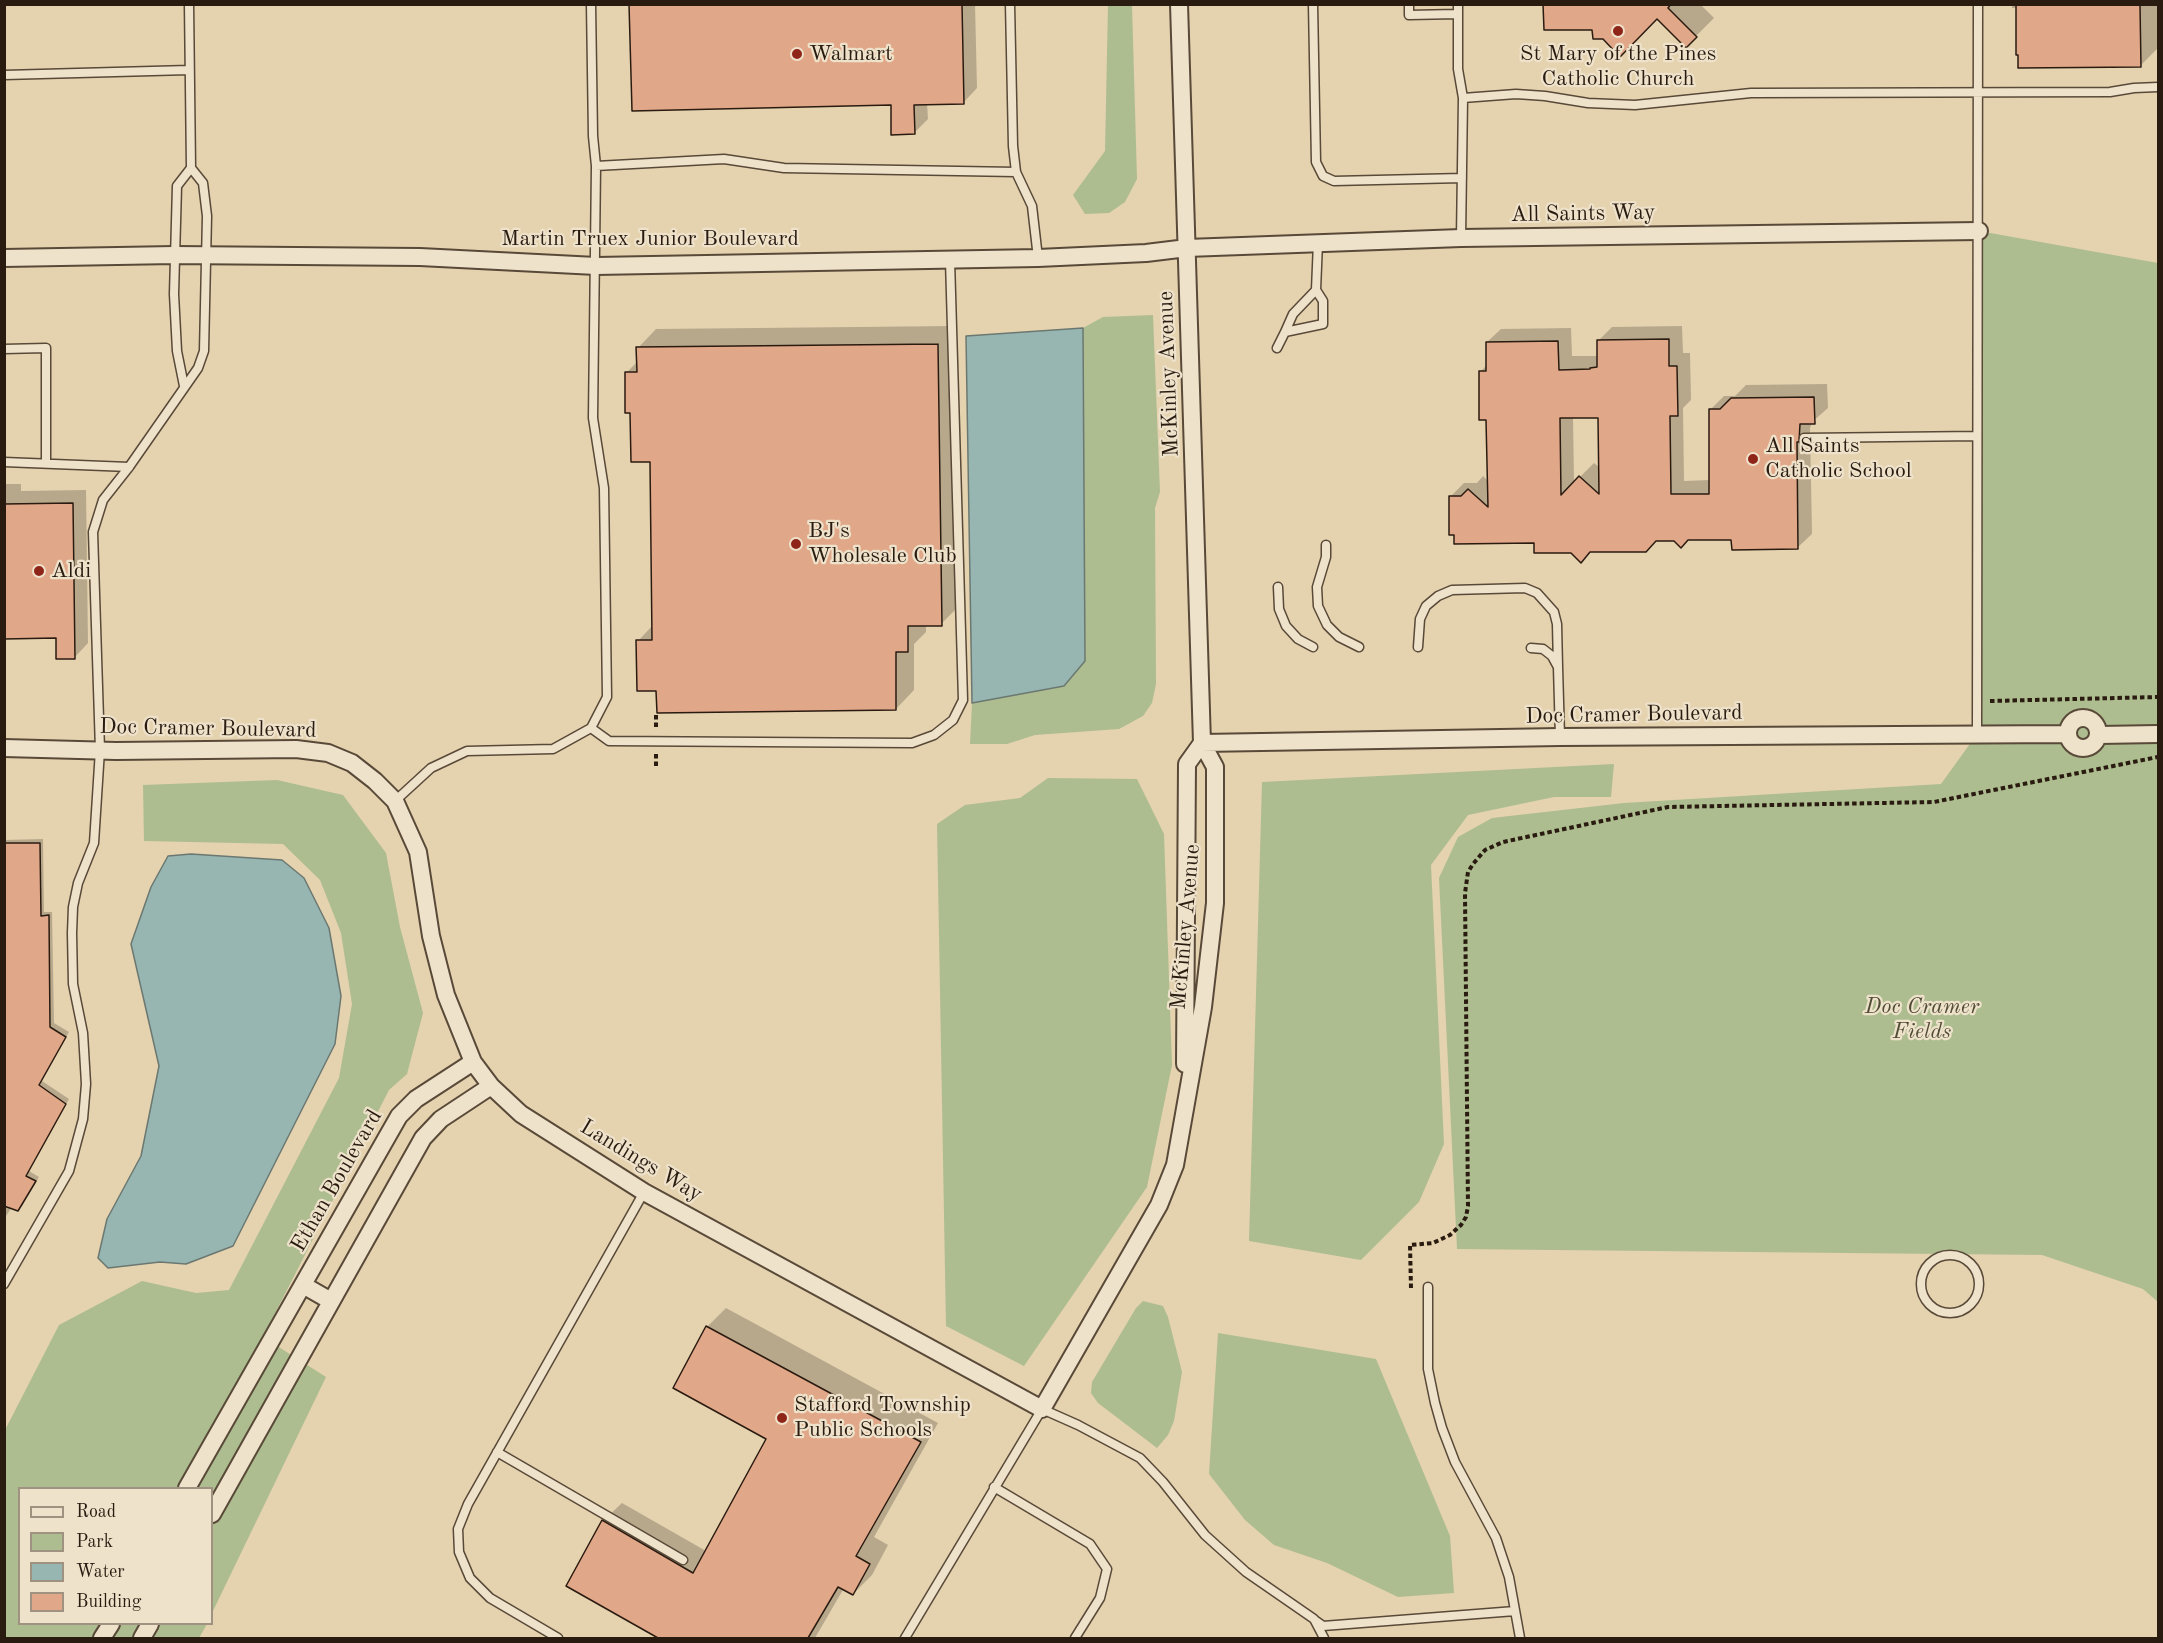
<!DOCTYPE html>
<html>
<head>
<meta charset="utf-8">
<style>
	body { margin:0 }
	#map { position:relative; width:2163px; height:1643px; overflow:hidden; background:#e5d2af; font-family:"Old Standard TT",serif }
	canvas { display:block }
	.frame { position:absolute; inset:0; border:6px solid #2a1b10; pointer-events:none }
	.legend { position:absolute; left:18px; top:1487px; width:195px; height:138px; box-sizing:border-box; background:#eee2cb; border:2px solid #a09280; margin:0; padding:8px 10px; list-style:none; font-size:18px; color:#2a1b10 }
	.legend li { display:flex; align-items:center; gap:12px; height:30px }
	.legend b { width:30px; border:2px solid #a09280 }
</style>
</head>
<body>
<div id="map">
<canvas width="2163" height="1643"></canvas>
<div class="frame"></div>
<ul class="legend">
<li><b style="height:8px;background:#eee2cb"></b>Road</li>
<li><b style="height:16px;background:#adbd90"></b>Park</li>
<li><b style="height:16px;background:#97b6b1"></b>Water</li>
<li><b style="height:16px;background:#e1a789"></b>Building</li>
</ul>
</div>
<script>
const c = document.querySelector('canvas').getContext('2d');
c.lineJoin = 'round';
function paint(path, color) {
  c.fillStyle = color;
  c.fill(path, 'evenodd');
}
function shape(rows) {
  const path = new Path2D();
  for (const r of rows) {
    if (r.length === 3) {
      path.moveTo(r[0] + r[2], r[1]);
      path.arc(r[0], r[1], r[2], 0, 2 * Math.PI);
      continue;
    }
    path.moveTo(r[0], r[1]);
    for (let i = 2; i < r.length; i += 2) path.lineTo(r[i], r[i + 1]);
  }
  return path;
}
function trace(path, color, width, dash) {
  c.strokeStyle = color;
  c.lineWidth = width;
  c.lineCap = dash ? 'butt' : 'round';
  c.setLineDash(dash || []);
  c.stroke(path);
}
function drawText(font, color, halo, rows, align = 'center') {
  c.font = font + ' "Old Standard TT",serif';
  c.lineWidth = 4.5;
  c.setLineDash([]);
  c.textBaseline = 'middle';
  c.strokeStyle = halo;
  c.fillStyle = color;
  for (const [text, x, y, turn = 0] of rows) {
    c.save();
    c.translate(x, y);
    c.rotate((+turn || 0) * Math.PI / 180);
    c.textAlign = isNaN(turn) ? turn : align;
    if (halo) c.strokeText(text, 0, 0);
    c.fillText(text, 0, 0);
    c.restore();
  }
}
const green = shape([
	[1108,5,1132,5,1137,179,1125,202,1109,213,1085,214,1073,195,1105,151],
	[1979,231,2158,263,2158,1302,2143,1289,2042,1255,1457,1249,1439,878,1458,837,1492,818,1624,803,1941,784,1977,734],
	[1153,315,1160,492,1155,508,1156,684,1152,703,1143,716,1119,729,1035,735,1007,744,970,744,972,703,1064,686,1085,661,1083,328,1103,317],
	[1614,764,1611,797,1554,797,1468,815,1431,865,1444,1144,1419,1202,1361,1260,1249,1241,1262,782],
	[1048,778,1137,779,1164,834,1172,1065,1147,1187,1024,1366,946,1326,937,824,965,805,1020,798],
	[277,780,343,795,386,853,400,927,423,1013,407,1074,389,1090,263,1337,326,1377,212,1613,212,1488,20,1488,20,1624,207,1624,199,1638,5,1638,4,1432,59,1325,142,1281,196,1293,229,1290,339,1078,352,1004,341,933,320,880,283,844,144,841,143,785],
	[1143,1301,1163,1306,1168,1317,1182,1372,1174,1421,1168,1435,1157,1448,1098,1403,1091,1393,1092,1382,1136,1308],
	[1218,1333,1376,1359,1450,1536,1454,1593,1398,1597,1327,1563,1274,1545,1245,1520,1209,1474]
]);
const water = shape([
	[1083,328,1085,661,1064,686,972,703,966,336,1083,328],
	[191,854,282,860,304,878,329,928,341,996,335,1044,233,1246,186,1264,160,1262,108,1268,98,1258,107,1219,141,1156,159,1066,131,944,151,887,168,856,191,854]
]);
const shadow = shape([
	[630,4,975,4,977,88,964,102,927,103,928,119,914,133,892,104],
	[1545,4,1700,4,1714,18,1686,46,1657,17],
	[2012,4,2158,4,2158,48,2141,65,2017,8,2012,8],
	[956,326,959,606,941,624,926,624,926,632,914,644,914,690,896,709,658,690,638,641,653,625,651,460,632,411,626,373,638,361,638,348,656,329],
	[1682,326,1683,353,1690,353,1691,400,1683,408,1684,481,1710,480,1710,410,1724,396,1735,396,1746,385,1827,384,1828,408,1812,422,1810,428,1812,534,1798,547,1733,538,1657,539,1571,551,1535,541,1456,534,1450,497,1464,483,1477,483,1483,476,1489,482,1488,418,1480,372,1488,364,1487,342,1501,329,1571,328,1572,356,1598,356,1598,341,1612,327],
	[1573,417,1599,417,1600,468,1594,463,1574,483],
	[4,484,21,484,21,491,86,490,88,643,75,657,57,637,4,637],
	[43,839,44,912,52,912,54,1023,69,1032,42,1081,69,1099,29,1171,39,1177,22,1206,18,1210,12,1207,4,1219,4,840],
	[726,1308,938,1423,874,1537,888,1545,872,1575,853,1594,844,1588,815,1638,661,1638,568,1585,603,1521,622,1503,706,1551,768,1438,675,1387,708,1326]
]);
const building = shape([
	[629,4,962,4,964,104,914,105,915,134,891,135,891,105,632,111,629,4],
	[1543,4,1671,4,1668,8,1697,37,1686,48,1657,19,1620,57,1603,39,1593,39,1592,30,1544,30,1543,4],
	[2016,4,2140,5,2141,67,2018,68,2018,55,2016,55,2016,4],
	[1669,339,1669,366,1677,366,1678,416,1670,416,1671,494,1709,494,1709,409,1720,409,1731,398,1814,397,1815,424,1800,424,1799,442,1797,442,1798,549,1732,550,1731,540,1688,540,1681,548,1674,541,1656,541,1646,552,1590,552,1581,563,1571,553,1534,553,1534,543,1454,544,1454,535,1449,535,1449,496,1461,496,1468,489,1488,507,1486,420,1479,420,1479,371,1486,371,1486,342,1558,341,1559,370,1590,369,1590,368,1597,367,1597,340,1669,339],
	[1560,418,1598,418,1599,494,1579,476,1561,495,1560,418],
	[938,344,942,626,908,626,908,652,896,652,896,710,657,713,656,691,637,691,636,640,652,640,650,462,631,462,630,413,625,413,625,372,637,372,636,347,938,344],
	[73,503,75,659,56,659,56,638,4,639,4,504,73,503],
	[4,843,40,843,41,916,49,915,50,1027,66,1037,39,1085,66,1104,26,1176,36,1181,18,1211,4,1206,4,843],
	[706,1326,921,1442,856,1556,870,1564,853,1595,838,1587,808,1638,658,1638,566,1586,602,1520,693,1573,766,1439,673,1388,706,1326]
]);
const path = shape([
	[1990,701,2158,697],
	[656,715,656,728],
	[656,754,656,768],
	[1411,1288,1410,1245,1433,1243,1450,1235,1461,1225,1466,1217,1468,1206,1465,893,1468,872,1473,864,1485,850,1503,842,1668,807,1934,802,2158,757]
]);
const service = shape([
	[1010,4,1013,146,1016,172,1032,206,1038,258],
	[1313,4,1316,162,1323,176,1334,181,1462,178],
	[1409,4,1409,15,1457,14],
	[1458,4,1458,69,1463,98,1461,238],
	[4,75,189,70],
	[1463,98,1516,94,1545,96,1588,103,1635,105,1751,93,2110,92,2134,88,2158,87],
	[596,166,724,159,784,168,1016,172],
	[1316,290,1293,314,1285,332,1323,324,1323,301,1316,290,1318,242],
	[1277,348,1285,332],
	[4,349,46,348,46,462],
	[184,386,177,351,174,294,177,186,191,168,189,4],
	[1804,438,1977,436],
	[4,462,129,467],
	[1326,545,1326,557,1317,587,1318,606,1327,625,1339,637,1359,647],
	[1278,587,1279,609,1286,626,1298,639,1313,647],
	[1418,647,1420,619,1426,606,1438,596,1452,590,1525,588,1537,593,1554,612,1557,624,1558,667],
	[1531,648,1543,649,1552,656,1558,667,1560,737],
	[591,728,609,741,912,743,934,735,953,720,963,700,950,260],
	[1977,734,1978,4],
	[395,801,431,768,467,751,553,749,591,728,607,697,604,488,593,418,596,166,593,136,591,4],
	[1950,1284,29],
	[4,1284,69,1171,83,1119,86,1084,83,1033,73,984,72,933,73,907,78,883,94,843,100,750,93,532,103,500,129,467,198,368,204,351,207,216,203,183,191,168],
	[1428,1287,1428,1369,1435,1403,1442,1428,1455,1462,1496,1538,1509,1577,1520,1638],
	[497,1452,683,1560],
	[994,1487,1090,1544,1107,1569,1100,1598,1075,1638],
	[1316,1621,1323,1626,1515,1611],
	[558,1638,490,1598,470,1578,459,1552,458,1529,468,1504,644,1192],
	[905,1638,1042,1409,1078,1425,1140,1458,1163,1482,1205,1535,1246,1572,1314,1619,1324,1638]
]);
const minor = shape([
	[4,258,174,255,420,257,596,266,1038,258,1146,253,1187,248,1461,238,1979,231],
	[2083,733,15],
	[2099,735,2158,734],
	[1202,743,1560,737,2066,734],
	[4,748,116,751,296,749,328,753,352,763,375,781,395,801,418,852,431,936,446,995,473,1062,491,1086,521,1114,644,1192,1042,1409,1159,1205,1175,1165,1203,1007,1215,903,1215,767,1202,743,1179,4],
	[1185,1064,1187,764,1202,743],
	[303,1285,331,1301],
	[187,1488,399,1116,416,1099,473,1062],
	[212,1514,423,1138,441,1119,491,1086],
	[102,1638,111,1624],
	[142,1638,150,1624]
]);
const markers = [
	[1618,31,6,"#8f2418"],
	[797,54,6,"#8f2418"],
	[1753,459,6,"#8f2418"],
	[796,544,6,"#8f2418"],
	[39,571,6,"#8f2418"],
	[782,1418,6,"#8f2418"]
];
const poiNames = [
	["Walmart",809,54],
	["St Mary of the Pines",1618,54,"center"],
	["Catholic Church",1618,79,"center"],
	["All Saints",1765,446],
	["Catholic School",1765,471],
	["BJ's",808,531],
	["Wholesale Club",808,556],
	["Aldi",51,571],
	["Stafford Township",794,1405],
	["Public Schools",794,1430]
];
const streetNames = [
	["All Saints Way",1583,214,-1],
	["Martin Truex Junior Boulevard",650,239],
	["McKinley Avenue",1169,374,-92],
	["Doc Cramer Boulevard",1634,715,-1],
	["Doc Cramer Boulevard",208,729,1],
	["McKinley Avenue",1186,927,-85],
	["Landings Way",641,1161,31],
	["Ethan Boulevard",337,1181,-60]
];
const parkNames = [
	["Doc Cramer",1922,1007],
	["Fields",1922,1032]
];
paint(green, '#adbd90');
paint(water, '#97b6b1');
trace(water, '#6b7871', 1.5);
paint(shadow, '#0003');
paint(building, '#e1a789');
trace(building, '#2a1b10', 1.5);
trace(service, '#594938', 11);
trace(minor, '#594938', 20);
trace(path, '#2a1b10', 4, [4.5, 3]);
trace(service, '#eee2cb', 8);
trace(minor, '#eee2cb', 16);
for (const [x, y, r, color] of markers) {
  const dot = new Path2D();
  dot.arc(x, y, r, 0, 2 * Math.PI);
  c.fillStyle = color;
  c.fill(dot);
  trace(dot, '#eee2cb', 2);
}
drawText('22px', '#2a1b10', '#eee2cb', poiNames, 'left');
drawText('22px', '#2a1b10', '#eee2cb', streetNames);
drawText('italic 22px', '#514c36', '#eee2cb', parkNames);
</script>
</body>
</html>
